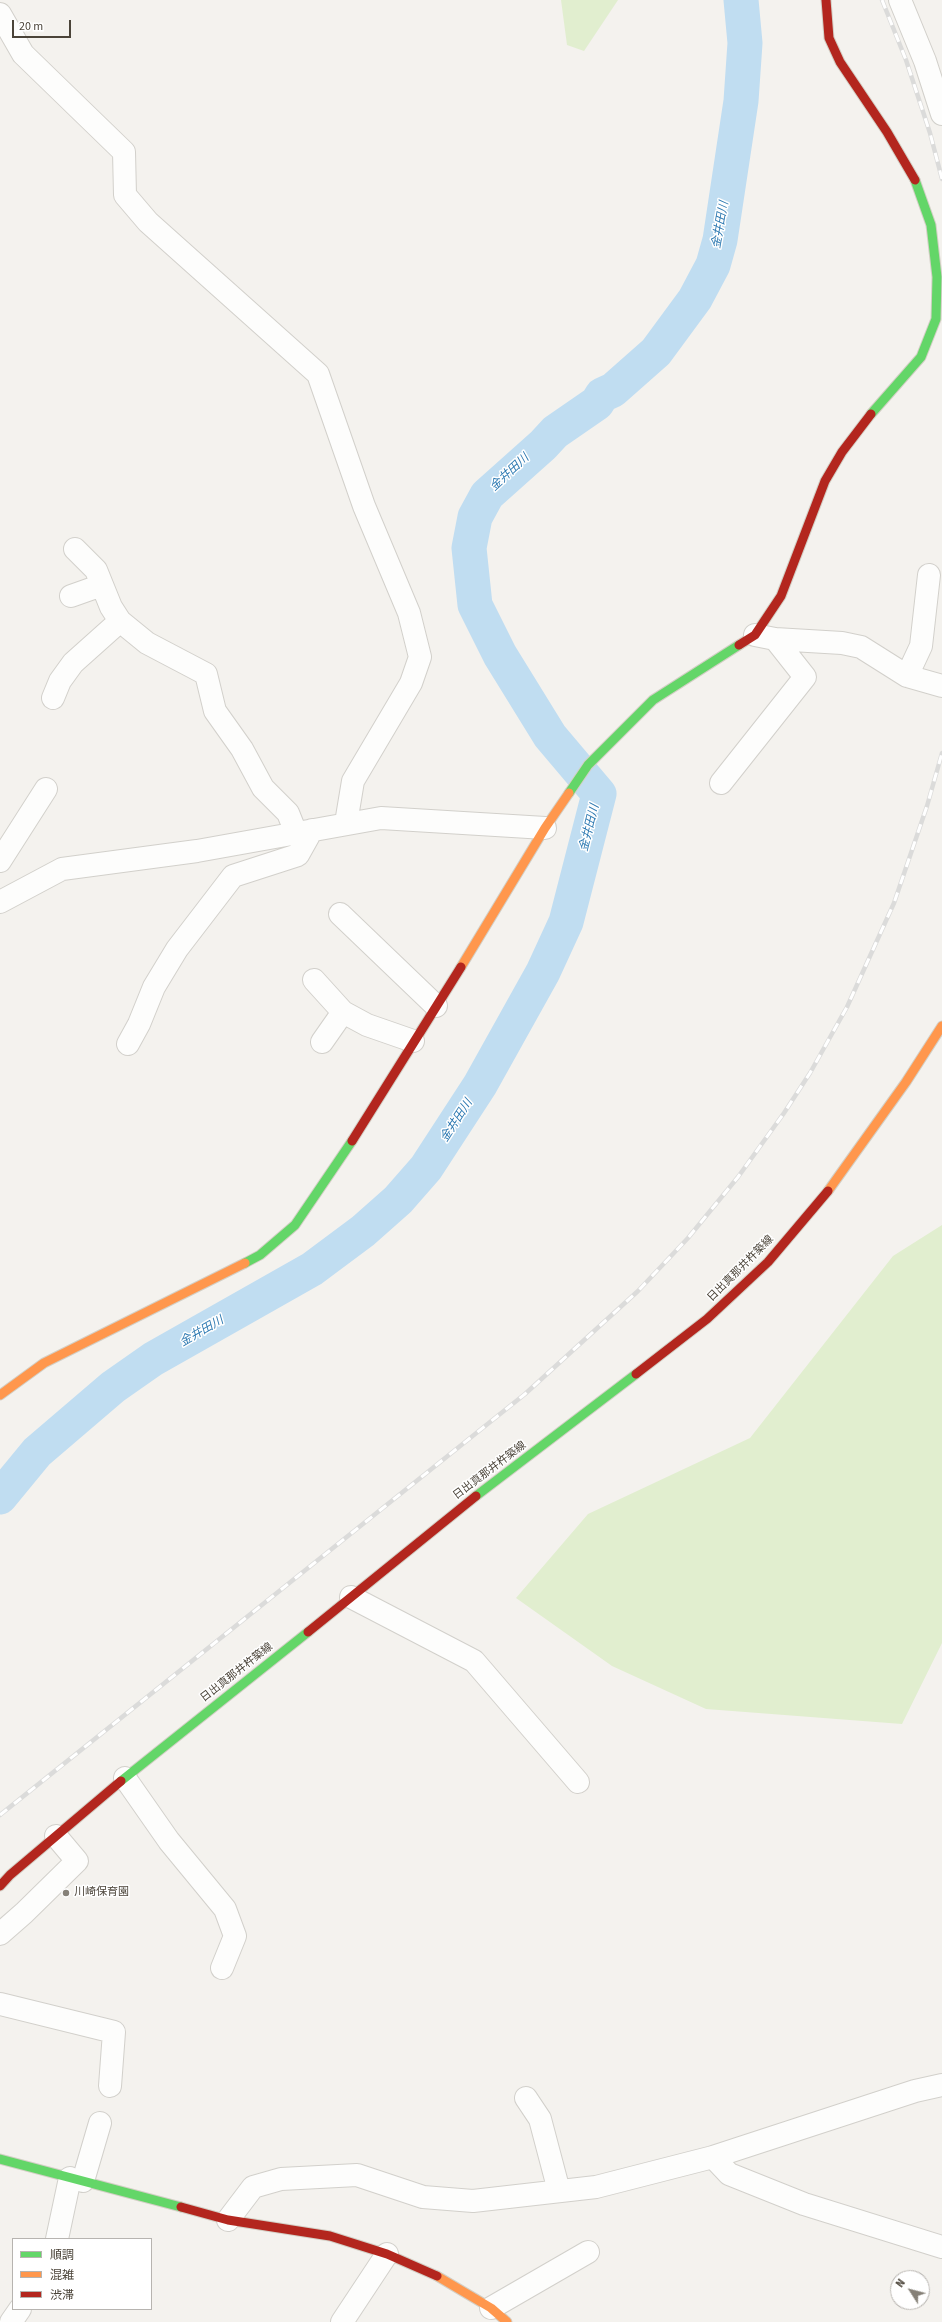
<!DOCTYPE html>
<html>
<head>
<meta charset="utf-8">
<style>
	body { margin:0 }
	#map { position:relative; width:942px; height:2322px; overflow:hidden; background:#f4f2ee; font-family:"Source Sans 3","Noto Sans JP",sans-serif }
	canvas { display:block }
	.legend { position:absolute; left:12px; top:2238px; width:140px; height:72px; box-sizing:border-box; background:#fff; border:1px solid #b7b4b0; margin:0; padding:5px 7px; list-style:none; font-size:12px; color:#4b4439 }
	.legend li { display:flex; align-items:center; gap:8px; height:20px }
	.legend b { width:20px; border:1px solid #b7b4b0 }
	.north { position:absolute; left:890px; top:2270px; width:40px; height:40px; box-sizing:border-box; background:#fff; border:1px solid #b7b4b0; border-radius:50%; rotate:306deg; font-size:11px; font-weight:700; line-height:16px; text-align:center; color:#4b4439 }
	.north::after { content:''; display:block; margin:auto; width:14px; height:18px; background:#868178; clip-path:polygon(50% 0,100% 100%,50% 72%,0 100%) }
	.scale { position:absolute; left:12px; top:20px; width:59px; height:18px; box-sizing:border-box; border:2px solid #4b4439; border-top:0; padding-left:5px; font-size:12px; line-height:14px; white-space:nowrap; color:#4b4439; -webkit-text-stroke:3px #fff; paint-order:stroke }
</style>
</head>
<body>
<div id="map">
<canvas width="942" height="2322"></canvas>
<ul class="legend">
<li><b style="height:5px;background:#63d668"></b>順調</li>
<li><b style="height:5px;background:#ff974d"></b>混雑</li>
<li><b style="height:5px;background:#b3261e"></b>渋滞</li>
</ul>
<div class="north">N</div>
<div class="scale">20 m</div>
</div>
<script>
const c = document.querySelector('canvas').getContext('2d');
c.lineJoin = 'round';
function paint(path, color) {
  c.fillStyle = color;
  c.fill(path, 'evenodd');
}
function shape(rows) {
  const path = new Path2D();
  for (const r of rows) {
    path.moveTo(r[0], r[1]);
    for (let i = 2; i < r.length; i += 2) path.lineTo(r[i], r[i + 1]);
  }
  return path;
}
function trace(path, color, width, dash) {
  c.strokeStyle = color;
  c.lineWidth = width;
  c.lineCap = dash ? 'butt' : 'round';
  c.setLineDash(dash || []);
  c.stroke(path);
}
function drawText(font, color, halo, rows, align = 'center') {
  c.font = font + ' "Source Sans 3","Noto Sans JP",sans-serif';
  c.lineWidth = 3;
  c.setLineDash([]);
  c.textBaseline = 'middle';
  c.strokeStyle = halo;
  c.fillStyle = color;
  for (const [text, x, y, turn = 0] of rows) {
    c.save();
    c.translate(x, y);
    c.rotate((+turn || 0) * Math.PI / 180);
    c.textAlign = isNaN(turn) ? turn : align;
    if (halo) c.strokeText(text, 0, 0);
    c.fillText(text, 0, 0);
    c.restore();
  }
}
const green = shape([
	[561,0,618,0,584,51,567,45],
	[942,1225,942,1643,902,1724,706,1709,612,1666,516,1598,588,1514,750,1438,893,1256]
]);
const river = shape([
	[0,1497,37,1452,113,1387,153,1359,312,1269,363,1231,398,1200,426,1168,480,1085,543,972,566,922,599,794,550,736,500,655,475,605,469,548,475,517,487,495,543,445,555,432,597,403,602,395,613,390,656,352,695,299,713,265,720,240,741,101,745,43,741,0]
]);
const street = shape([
	[900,0,925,61,942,114],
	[0,14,23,54,124,152,125,195,148,222,318,374,364,506,409,613,420,657,411,683,353,781,346,823],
	[75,549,96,570,111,607,120,621,147,643,206,674,215,711,242,749,263,788,288,813,296,833],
	[71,596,102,585],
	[755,635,775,639,842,643,861,647,907,676,942,686],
	[907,676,921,646,929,575],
	[53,698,60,681,73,663,120,621],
	[721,783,805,677,775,639],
	[0,861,46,789],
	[0,902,62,869,197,851,381,818,545,828],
	[340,914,436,1006],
	[314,980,343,1012,367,1025,413,1041],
	[322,1042,343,1012],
	[128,1044,139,1024,154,987,177,949,233,876,298,855,312,830],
	[351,1597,474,1661,578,1782],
	[125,1778,169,1841,225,1909,235,1936,222,1968],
	[0,1934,24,1913,77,1861,56,1836],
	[0,2004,114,2032,110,2086],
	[526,2098,540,2119,559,2191],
	[713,2157,729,2174,804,2204,942,2247],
	[83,2181,100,2123],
	[228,2220,253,2187,281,2179,357,2175,423,2197,473,2201,596,2187,713,2157,915,2091,942,2085],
	[57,2239,70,2178],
	[491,2308,588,2252],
	[11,2322,20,2309],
	[342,2322,387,2254]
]);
const fast = shape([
	[871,414,921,357,936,319,937,277,931,225,915,180],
	[569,793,588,765,653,700,739,645],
	[245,1263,260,1255,295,1225,352,1141],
	[476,1496,636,1374],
	[121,1781,308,1632],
	[0,2159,181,2207]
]);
const slow = shape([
	[461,967,545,828,569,793],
	[828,1191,906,1082,942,1026],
	[0,1395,44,1363,245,1263],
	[437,2276,491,2308,507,2322]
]);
const jam = shape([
	[826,0,829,38,840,62,887,132,915,180],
	[739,645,755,635,781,596,825,481,842,452,871,414],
	[352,1141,461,967],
	[636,1374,707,1319,768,1262,828,1191],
	[308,1632,476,1496],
	[0,1886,10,1875,121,1781],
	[181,2207,228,2220,330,2236,387,2254,437,2276]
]);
const rail = shape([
	[882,0,906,60,930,133,942,179],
	[0,1815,525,1394,638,1291,688,1238,738,1177,784,1113,810,1073,847,1007,894,903,927,806,942,753]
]);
const markers = [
	[66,1893,4,"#868178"]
];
const streetNames = [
	["日出真那井杵築線",741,1269,-45],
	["日出真那井杵築線",490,1471,-37],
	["日出真那井杵築線",237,1673,-38]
];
const poiNames = [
	["川崎保育園",74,1893]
];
const waterNames = [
	["金井田川",721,225,-80],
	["金井田川",510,473,-43],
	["金井田川",590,828,-76],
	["金井田川",457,1121,-57],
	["金井田川",202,1332,-30]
];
paint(green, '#e1eecf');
trace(river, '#c0ddf1', 35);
trace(street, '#d2d0cb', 24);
trace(fast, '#d3cfc5', 11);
trace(slow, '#d3cfc5', 11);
trace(jam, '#d3cfc5', 11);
trace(street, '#fdfdfc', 22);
trace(fast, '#63d668', 9);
trace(slow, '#ff974d', 9);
trace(jam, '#b3261e', 9);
trace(rail, '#dbdbda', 4.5);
trace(rail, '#fff', 3, [9]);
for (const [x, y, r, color] of markers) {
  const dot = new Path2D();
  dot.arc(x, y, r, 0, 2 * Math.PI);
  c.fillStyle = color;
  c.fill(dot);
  trace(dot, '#fff', 1.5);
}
drawText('11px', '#4b4439', '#fff', streetNames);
drawText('11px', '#4b4439', '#fff', poiNames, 'left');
drawText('italic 12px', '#2e7ab2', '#fff', waterNames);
</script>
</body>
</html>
